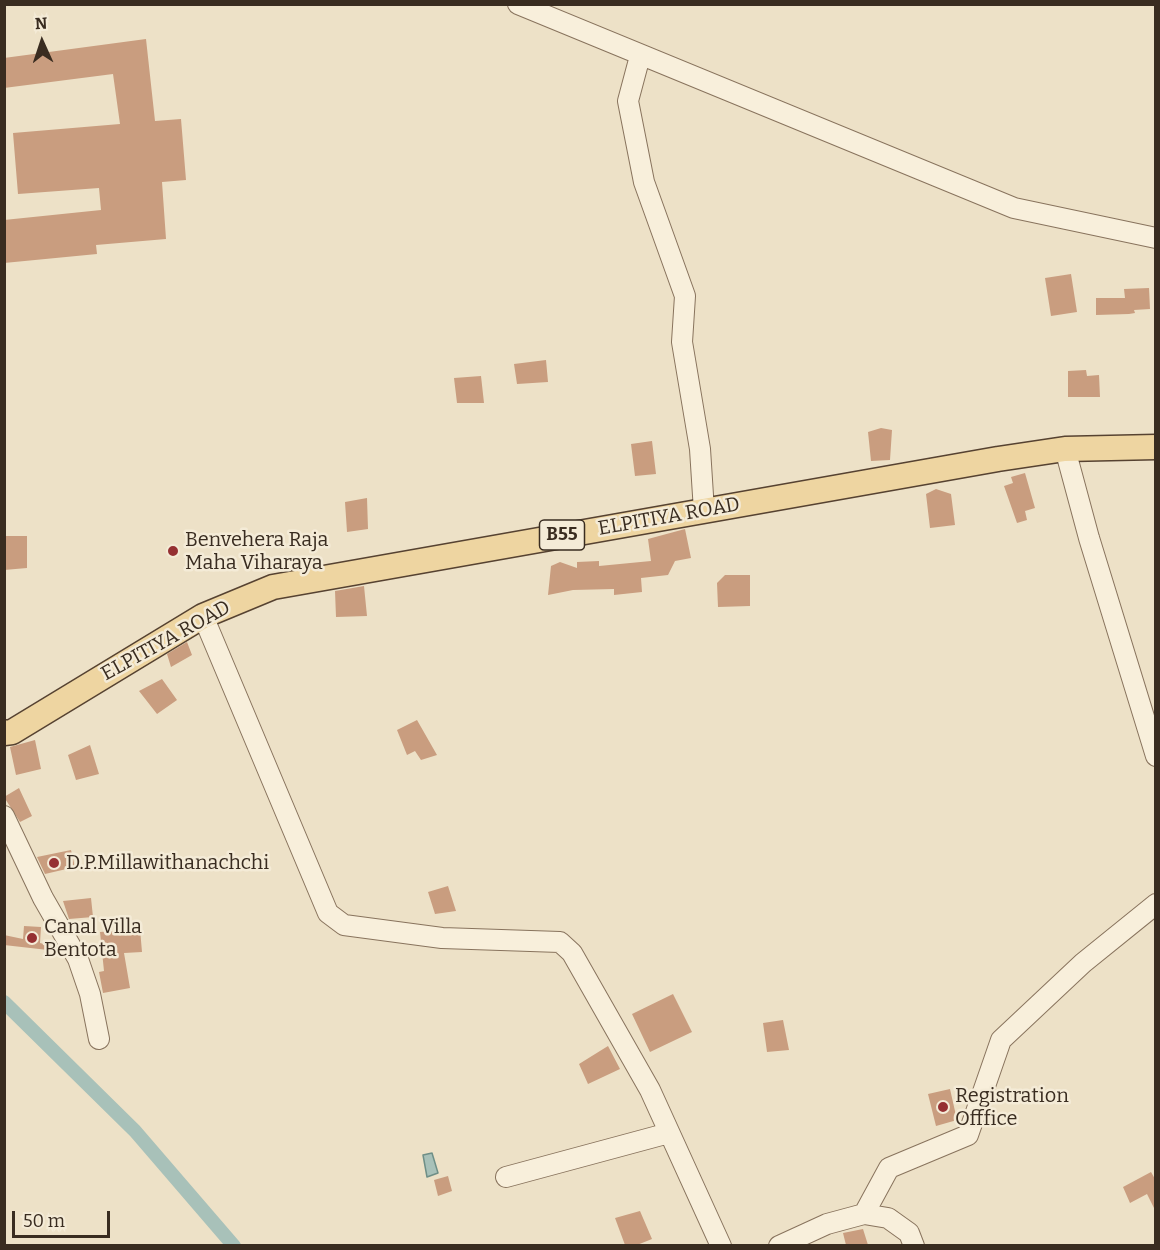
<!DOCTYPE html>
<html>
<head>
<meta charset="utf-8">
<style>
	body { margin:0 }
	#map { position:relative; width:1160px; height:1250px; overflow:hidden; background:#ede1c7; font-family:Bitter,serif }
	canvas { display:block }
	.frame { position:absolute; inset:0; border:6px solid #392c20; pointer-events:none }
	.north { position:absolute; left:12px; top:12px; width:60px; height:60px; -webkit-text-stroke:4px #f4ebd7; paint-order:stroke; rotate:357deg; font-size:16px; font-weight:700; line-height:24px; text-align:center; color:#392c20 }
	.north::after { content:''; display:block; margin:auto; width:21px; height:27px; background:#392c20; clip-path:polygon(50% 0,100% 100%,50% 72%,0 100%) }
	.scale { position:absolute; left:12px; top:1211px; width:98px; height:27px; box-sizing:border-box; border:3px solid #392c20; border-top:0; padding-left:8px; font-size:18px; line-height:21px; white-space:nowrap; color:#392c20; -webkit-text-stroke:4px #f4ebd7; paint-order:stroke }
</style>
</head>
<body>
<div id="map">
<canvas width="1160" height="1250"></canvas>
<div class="frame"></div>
<div class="north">N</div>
<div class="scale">50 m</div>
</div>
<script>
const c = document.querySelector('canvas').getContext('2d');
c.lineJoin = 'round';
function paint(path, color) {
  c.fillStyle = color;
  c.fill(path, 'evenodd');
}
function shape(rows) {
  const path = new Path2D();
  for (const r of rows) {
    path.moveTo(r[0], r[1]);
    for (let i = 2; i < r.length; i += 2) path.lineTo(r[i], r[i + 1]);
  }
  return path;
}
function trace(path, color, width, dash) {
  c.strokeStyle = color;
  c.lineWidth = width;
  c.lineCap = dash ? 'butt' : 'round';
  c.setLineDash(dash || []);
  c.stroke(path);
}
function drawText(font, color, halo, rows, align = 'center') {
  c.font = font + ' Bitter,serif';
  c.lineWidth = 5;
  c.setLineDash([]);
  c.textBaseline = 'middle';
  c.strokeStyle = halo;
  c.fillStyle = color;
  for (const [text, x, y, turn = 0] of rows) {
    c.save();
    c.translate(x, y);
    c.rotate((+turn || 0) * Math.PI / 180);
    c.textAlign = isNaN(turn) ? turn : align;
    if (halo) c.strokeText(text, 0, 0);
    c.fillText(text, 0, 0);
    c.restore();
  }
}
const water = shape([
	[432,1153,438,1173,427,1177,423,1155,432,1153]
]);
const canal = shape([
	[4,1002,135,1131,234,1246]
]);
const building = shape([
	[146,39,155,121,181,119,186,180,162,182,166,239,96,245,97,254,4,263,4,220,101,210,99,188,18,194,13,133,120,124,113,74,4,88,4,58],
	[1071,274,1077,312,1051,316,1045,278],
	[1149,288,1150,309,1134,310,1135,313,1129,314,1096,315,1096,298,1125,298,1124,289],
	[546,360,548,382,517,384,514,364],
	[1086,370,1087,376,1099,375,1100,397,1068,397,1068,371],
	[481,376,484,403,457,403,454,378],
	[881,428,892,430,890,460,871,461,868,432],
	[652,441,656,474,635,476,631,444],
	[1025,473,1035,508,1025,511,1027,520,1017,523,1004,486,1013,483,1011,477],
	[936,489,951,494,955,525,930,528,926,494],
	[367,498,368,529,347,532,345,502],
	[685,529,691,558,675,561,668,575,641,578,642,592,614,595,614,589,573,590,548,595,551,566,560,562,577,568,577,562,599,561,599,566,651,561,648,539],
	[4,536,27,536,27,568,4,570],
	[725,575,750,575,750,606,718,607,717,583],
	[364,586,367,616,336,617,335,591],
	[187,642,192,655,171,667,167,654],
	[162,679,177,700,157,714,139,691],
	[417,720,437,755,421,760,415,751,407,755,397,730],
	[35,740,41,769,16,775,10,747],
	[90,745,99,774,76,780,68,755],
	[19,788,32,816,20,822,4,797],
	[71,850,75,867,45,874,37,857],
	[448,886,456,911,435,914,428,892],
	[91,898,93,917,69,919,63,901],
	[24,926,41,927,40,943,48,945,48,950,4,945,4,935,23,939],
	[140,929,142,952,124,953,130,988,103,993,99,972,104,971,100,932],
	[673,994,692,1032,650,1052,632,1014],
	[783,1020,789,1050,767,1052,763,1023],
	[608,1046,620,1069,588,1084,579,1064],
	[950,1089,957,1120,936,1126,928,1094],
	[1151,1172,1155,1179,1155,1210,1147,1194,1130,1203,1123,1187],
	[448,1176,452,1191,438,1196,434,1180],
	[640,1211,652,1239,637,1245,625,1245,615,1218],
	[863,1229,868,1245,846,1245,843,1233]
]);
const minor = shape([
	[518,4,1014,208,1156,238],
	[640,56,628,101,644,182,685,296,682,342,700,449,704,511],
	[1065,449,1089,538,1156,756],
	[203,616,328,913,344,925,442,938,560,942,572,953,650,1090,721,1246],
	[4,816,43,898,78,959,90,994,99,1039],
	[506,1177,669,1133],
	[864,1214,889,1168,968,1135,1001,1040,1083,963,1156,904],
	[779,1246,827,1224,864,1214,888,1218,909,1233,914,1246]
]);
const major = shape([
	[4,733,12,732,203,616,273,587,998,459,1065,449,1156,447]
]);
const markers = [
	[173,551,6,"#953032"],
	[54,863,6,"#953032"],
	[32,938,6,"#953032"],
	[943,1107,6,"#953032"]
];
const shields = [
	[562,535,45]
];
const shieldNames = [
	["B55",562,535]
];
const streetNames = [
	["ELPITIYA ROAD",669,517,-10],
	["ELPITIYA ROAD",166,641,-29]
];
const poiNames = [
	["Benvehera Raja",185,540],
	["Maha Viharaya",185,563],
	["D.P.Millawithanachchi",66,863],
	["Canal Villa",44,927],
	["Bentota",44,950],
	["Registration",955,1096],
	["Offfice",955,1119]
];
paint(water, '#a8c1b9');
trace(water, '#6f8f87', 1.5);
trace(canal, '#a8c1b9', 14);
paint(building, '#c99d7f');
trace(minor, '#88735d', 22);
trace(major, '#564231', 27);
trace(minor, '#f8efdb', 20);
trace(major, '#eed5a1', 24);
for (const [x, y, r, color] of markers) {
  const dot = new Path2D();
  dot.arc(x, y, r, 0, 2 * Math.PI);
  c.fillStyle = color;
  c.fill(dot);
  trace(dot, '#f4ebd7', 2);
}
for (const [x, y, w] of shields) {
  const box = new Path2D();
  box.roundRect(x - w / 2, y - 15, w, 30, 4.5);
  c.fillStyle = '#f4ebd7';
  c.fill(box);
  trace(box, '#392c20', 1.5);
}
drawText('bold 18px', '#392c20', null, shieldNames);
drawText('20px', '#392c20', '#f4ebd7', streetNames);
drawText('20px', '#392c20', '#f4ebd7', poiNames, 'left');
</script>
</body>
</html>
